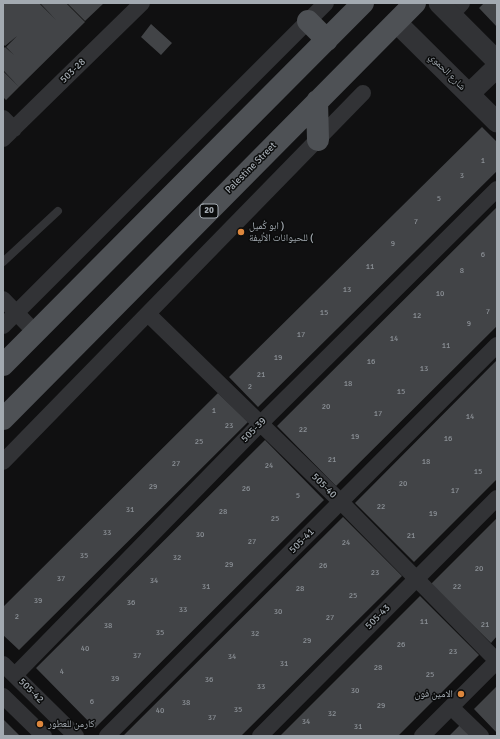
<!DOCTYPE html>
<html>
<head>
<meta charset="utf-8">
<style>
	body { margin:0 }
	#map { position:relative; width:500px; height:739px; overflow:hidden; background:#101011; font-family:Signika,sans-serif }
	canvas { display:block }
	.frame { position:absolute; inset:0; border:4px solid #a3aab1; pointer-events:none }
</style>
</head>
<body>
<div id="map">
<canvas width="500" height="739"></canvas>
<div class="frame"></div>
</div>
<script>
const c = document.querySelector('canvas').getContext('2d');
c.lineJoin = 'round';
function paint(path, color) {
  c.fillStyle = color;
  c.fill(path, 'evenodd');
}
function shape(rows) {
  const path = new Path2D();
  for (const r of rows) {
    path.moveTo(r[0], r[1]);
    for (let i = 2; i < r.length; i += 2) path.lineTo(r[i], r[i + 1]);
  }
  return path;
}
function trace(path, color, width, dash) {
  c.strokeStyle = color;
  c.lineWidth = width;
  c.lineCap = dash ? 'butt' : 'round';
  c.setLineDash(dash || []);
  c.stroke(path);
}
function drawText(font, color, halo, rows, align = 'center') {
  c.font = font + ' Signika,"Noto Naskh Arabic",sans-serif';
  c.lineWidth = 3;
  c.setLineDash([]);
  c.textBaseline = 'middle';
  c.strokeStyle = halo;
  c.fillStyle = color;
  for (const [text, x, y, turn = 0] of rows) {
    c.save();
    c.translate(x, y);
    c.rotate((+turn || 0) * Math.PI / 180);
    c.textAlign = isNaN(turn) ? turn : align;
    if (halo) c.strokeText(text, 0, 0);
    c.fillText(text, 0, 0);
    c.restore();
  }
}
const building = shape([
	[3,3,39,3,56,20,40,3,66,3,85,22,19,87,3,70,3,49,5,47,14,55,6,47,17,36,5,46,3,44,3,18,34,49,3,18],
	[67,3,104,3,85,21],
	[484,3,497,3,497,27,479,8],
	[151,24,172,43,161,55,141,37],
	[3,71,19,87,6,100,3,97],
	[482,127,497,142,497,171,258,407,229,377],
	[497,207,497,326,336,486,277,426],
	[497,360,497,479,414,562,355,503],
	[218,393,248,422,19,650,3,635,3,607],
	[265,440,324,500,95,728,36,668],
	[343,517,402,576,379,599,241,736,123,736],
	[497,518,497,636,491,643,431,584],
	[420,596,479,655,398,736,280,736],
	[497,686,497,733,474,709],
	[3,719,20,736,3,736],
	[460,725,471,736,449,736]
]);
const service = shape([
	[3,262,58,211]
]);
const minor = shape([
	[451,15,462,3],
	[3,118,14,129],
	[3,139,142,3],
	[3,299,35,332],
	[148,314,341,502,497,661],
	[3,326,326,3],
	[3,462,363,93],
	[3,664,76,736],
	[15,675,261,423,497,189],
	[3,696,44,736],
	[451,707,481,736],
	[107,736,497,345],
	[260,736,497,498],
	[422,736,497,661]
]);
const tertiary = shape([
	[439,3,497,61],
	[396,22,497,122],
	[469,94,497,67]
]);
const primary = shape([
	[308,21,327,40],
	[317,101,318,140],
	[3,365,363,3],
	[3,419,415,3]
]);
const markers = [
	[241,232,4,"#dd873d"],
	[461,694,4,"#dd873d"],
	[40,724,4,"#dd873d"]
];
const numberNames = [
	["1",483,161],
	["3",462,176],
	["5",439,199],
	["7",416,222],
	["9",393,244],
	["6",483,255],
	["11",370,267],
	["8",462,271],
	["13",347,290],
	["10",440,294],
	["7",488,312],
	["15",324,313],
	["12",417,316],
	["9",469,324],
	["17",301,335],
	["14",394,339],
	["11",446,346],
	["19",278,358],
	["16",371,362],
	["13",424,369],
	["21",261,375],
	["18",348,384],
	["2",250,387],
	["15",401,392],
	["20",326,407],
	["1",214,411],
	["17",378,414],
	["14",470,417],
	["23",229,426],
	["22",303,430],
	["19",355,437],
	["16",448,439],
	["25",199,442],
	["21",332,460],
	["18",426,462],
	["27",176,464],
	["24",269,466],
	["15",478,472],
	["20",403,484],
	["29",153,487],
	["26",246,489],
	["17",455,491],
	["5",298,496],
	["22",381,507],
	["31",130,510],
	["28",223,512],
	["19",433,514],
	["25",275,519],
	["33",107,533],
	["30",200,535],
	["21",411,536],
	["27",252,542],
	["24",346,543],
	["35",84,556],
	["32",177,558],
	["29",229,565],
	["26",323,566],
	["20",479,569],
	["23",375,573],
	["37",61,579],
	["34",154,581],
	["31",206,587],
	["22",457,587],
	["28",300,589],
	["25",353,596],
	["39",38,601],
	["36",131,603],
	["33",183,610],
	["30",278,612],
	["2",17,617],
	["27",330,618],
	["11",424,622],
	["21",485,625],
	["38",108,626],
	["35",160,633],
	["32",255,634],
	["29",307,641],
	["26",401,645],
	["40",85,649],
	["23",453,652],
	["37",137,656],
	["34",232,657],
	["31",284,664],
	["28",378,668],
	["4",62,672],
	["25",430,675],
	["39",115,679],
	["36",209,680],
	["33",261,687],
	["30",355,691],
	["6",92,702],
	["38",186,703],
	["29",381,706],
	["35",238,710],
	["40",160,711],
	["32",332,714],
	["37",212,718],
	["34",306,722],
	["31",358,727]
];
const shields = [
	[209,211,18]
];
const shieldNames = [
	["20",209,211]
];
const streetNames = [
	["503-28",73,71,-44],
	["شارع الحموي",447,72,45],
	["Palestine Street",251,168,-45],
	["505-39",254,430,-45],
	["505-40",324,486,45],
	["505-41",302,541,-45],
	["505-43",378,617,-45],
	["505-42",31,691,45]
];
const poiNames = [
	["ابو كُميل )",249,226],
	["للحيوانات الأليفة (",249,238],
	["الامين فون",453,694,"right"],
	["كارمن للعطور",48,724]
];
paint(building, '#424447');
trace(service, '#323336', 8);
trace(minor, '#323336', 16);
trace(tertiary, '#323336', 21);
trace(primary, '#4e5155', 22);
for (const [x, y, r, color] of markers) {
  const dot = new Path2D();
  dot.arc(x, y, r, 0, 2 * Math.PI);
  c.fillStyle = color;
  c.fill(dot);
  trace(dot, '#0b0c0c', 1.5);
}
drawText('8px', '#8b9096', null, numberNames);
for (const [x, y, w] of shields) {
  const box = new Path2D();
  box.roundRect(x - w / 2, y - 7, w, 14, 3);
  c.fillStyle = '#0b0c0c';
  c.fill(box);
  trace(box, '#a3aab1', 1);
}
drawText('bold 9px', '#a3aab1', null, shieldNames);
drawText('10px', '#a3aab1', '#0b0c0c', streetNames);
drawText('10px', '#a3aab1', '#0b0c0c', poiNames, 'left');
</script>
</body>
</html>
